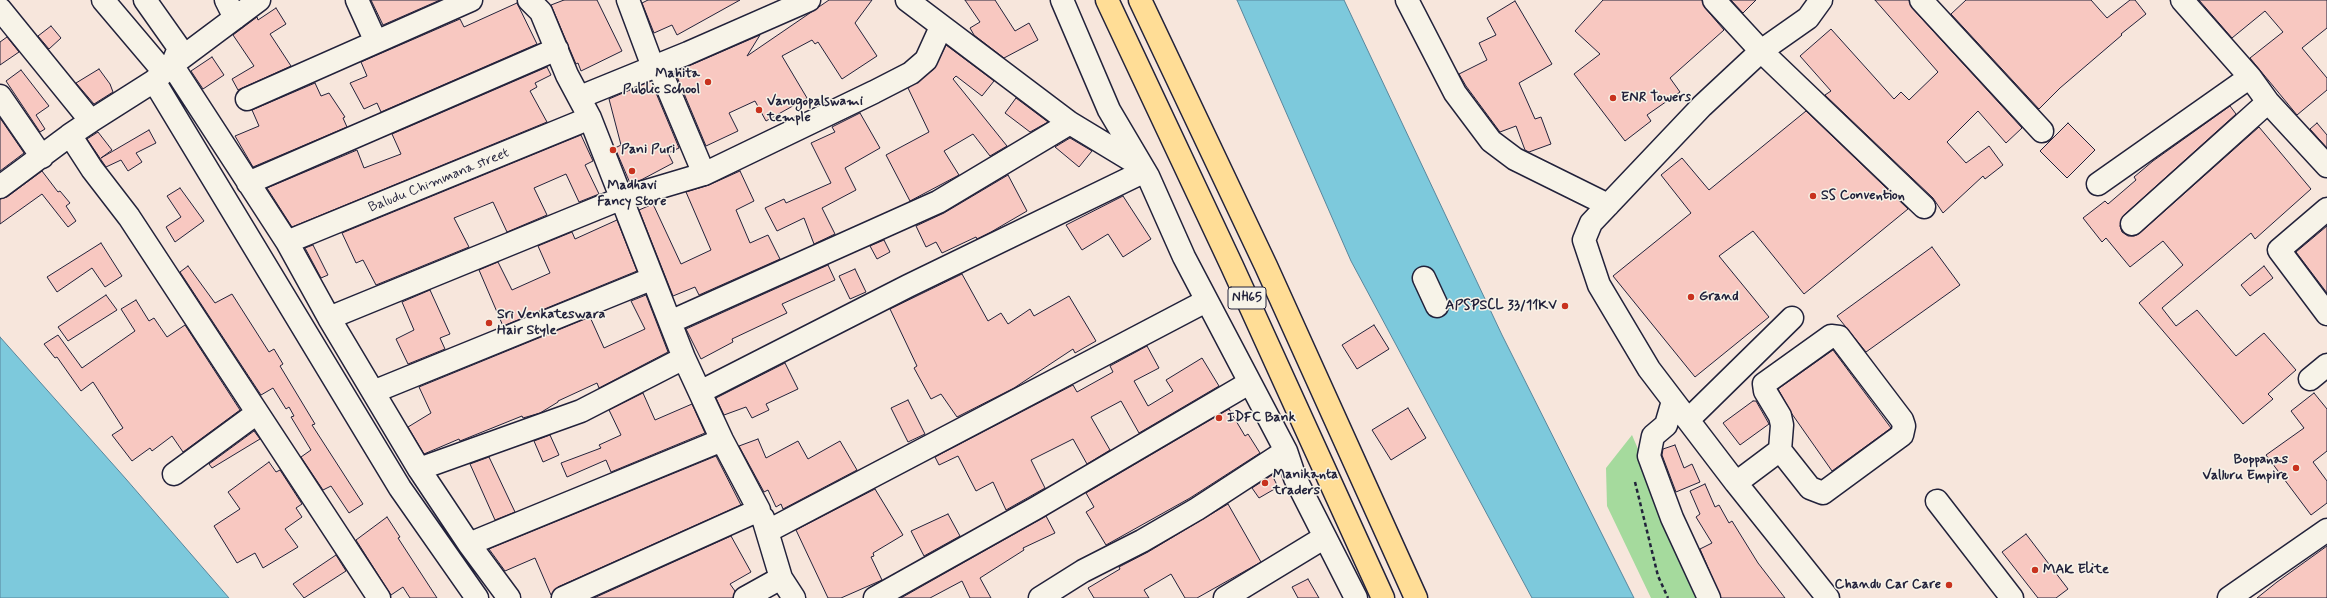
<!DOCTYPE html>
<html>
<head>
<meta charset="utf-8">
<style>
	body { margin:0 }
	canvas { display:block; background:#f7e6dc }
</style>
</head>
<body>
<canvas width="2327" height="598"></canvas>
<script>
const c = document.querySelector('canvas').getContext('2d');
c.lineJoin = 'round';
function paint(path, color) {
  c.fillStyle = color;
  c.fill(path, 'evenodd');
}
function shape(rows) {
  const path = new Path2D();
  for (const r of rows) {
    path.moveTo(r[0], r[1]);
    for (let i = 2; i < r.length; i += 2) path.lineTo(r[i], r[i + 1]);
  }
  return path;
}
function trace(path, color, width, dash) {
  c.strokeStyle = color;
  c.lineWidth = width;
  c.lineCap = dash ? 'butt' : 'round';
  c.setLineDash(dash || []);
  c.stroke(path);
}
function drawText(font, color, halo, rows, align = 'center') {
  c.font = font + ' Mynerve,sans-serif';
  c.lineWidth = 3;
  c.setLineDash([]);
  c.textBaseline = 'middle';
  c.strokeStyle = halo;
  c.fillStyle = color;
  for (const [text, x, y, turn = 0] of rows) {
    c.save();
    c.translate(x, y);
    c.rotate((+turn || 0) * Math.PI / 180);
    c.textAlign = isNaN(turn) ? turn : align;
    if (halo) c.strokeText(text, 0, 0);
    c.fillText(text, 0, 0);
    c.restore();
  }
}
const green = shape([
	[1632,435,1702,598,1651,598,1607,506,1606,468]
]);
const water = shape([
	[1237,0,1344,0,1502,335,1634,598,1532,598,1351,261,1237,0],
	[0,337,126,479,229,598,0,598,0,337]
]);
const building = shape([
	[371,0,440,0,383,25,371,0],
	[564,0,597,0,622,51,581,71,578,63,576,64,551,5,564,0],
	[648,0,740,0,677,35,672,25,654,33,642,3,648,0],
	[829,0,872,0,855,23,877,56,842,79,818,42,815,44,812,40,782,56,807,98,766,121,755,101,729,113,738,131,706,146,675,72,760,35,747,56,829,0],
	[965,0,995,0,1015,31,1029,23,1038,40,1004,58,974,35,970,28,980,22,965,0],
	[1603,0,1702,0,1705,8,1724,30,1670,78,1680,92,1647,115,1651,121,1625,141,1574,74,1600,54,1575,31,1603,0],
	[1731,0,1756,0,1743,13,1731,0],
	[1875,0,1909,0,1912,8,2022,128,2006,143,1978,111,1947,142,1966,163,1989,146,2003,165,1985,179,1983,176,1943,213,1933,198,1825,95,1831,91,1800,56,1831,29,1894,99,1901,92,1909,100,1938,72,1875,0],
	[1966,0,2091,0,2107,18,2130,0,2135,0,2146,14,2121,34,2122,35,2060,88,2039,109,1951,14,1966,0],
	[2199,0,2327,0,2327,28,2302,48,2327,78,2327,90,2297,115,2250,58,2283,32,2265,11,2232,38,2199,0],
	[1515,1,1552,64,1519,83,1535,119,1541,117,1551,144,1529,152,1525,150,1516,126,1500,132,1466,86,1459,74,1487,60,1479,43,1496,35,1487,18,1515,1],
	[517,3,537,44,381,112,377,103,364,109,350,83,367,76,361,62,460,19,464,27,517,3],
	[276,8,286,24,270,34,291,66,238,90,232,79,254,66,233,35,257,17,258,20,276,8],
	[51,26,61,38,49,49,38,36,51,26],
	[7,37,19,52,0,65,0,42,7,37],
	[946,45,994,81,982,96,956,76,953,79,1007,146,990,156,973,134,944,151,959,175,910,201,886,155,929,132,908,88,934,69,946,45],
	[212,57,224,75,203,89,191,71,212,57],
	[547,67,551,75,535,83,537,87,530,91,547,122,292,227,267,188,357,150,364,168,401,154,392,134,547,67],
	[99,69,110,84,113,92,94,104,76,83,99,69],
	[21,70,49,106,36,115,45,129,40,132,6,81,21,70],
	[651,81,679,148,668,153,673,163,641,180,630,183,615,148,621,145,609,99,651,81],
	[315,83,321,96,329,93,345,117,343,118,347,127,253,167,235,136,259,126,252,110,315,83],
	[1016,98,1048,122,1030,132,1005,113,1016,98],
	[2230,106,2236,114,2124,215,2120,226,2122,232,2128,236,2134,236,2140,233,2259,127,2311,189,2255,239,2251,233,2162,308,2176,326,2197,310,2236,356,2264,333,2296,370,2268,394,2273,399,2243,424,2139,303,2183,265,2163,241,2130,267,2106,238,2102,242,2083,218,2105,201,2108,204,2136,180,2134,177,2153,161,2230,106],
	[1806,111,1908,209,1804,294,1753,231,1719,256,1769,317,1695,377,1613,276,1691,213,1661,175,1682,158,1709,190,1806,111],
	[860,113,880,148,845,168,856,190,822,208,835,234,814,244,804,218,777,231,765,208,784,199,786,203,831,183,811,143,835,132,832,127,860,113],
	[0,118,24,153,0,171,0,118],
	[2068,123,2095,150,2067,178,2040,151,2068,123],
	[2317,123,2327,135,2327,148,2310,129,2317,123],
	[149,130,156,143,136,153,142,162,128,171,121,160,106,167,87,139,98,132,112,150,101,158,149,130],
	[581,135,593,161,585,165,599,194,579,202,566,174,534,188,547,215,507,232,493,202,454,218,469,247,376,285,363,260,356,263,342,233,581,135],
	[1070,138,1092,151,1079,167,1055,147,1070,138],
	[42,171,58,192,60,191,70,203,66,206,76,221,68,227,42,194,0,224,0,199,7,197,42,171],
	[740,171,754,201,736,210,750,243,768,235,780,259,699,295,695,287,673,296,639,210,653,204,681,264,711,250,686,192,709,185,740,171],
	[1008,175,1027,211,991,232,977,239,976,237,942,253,936,242,926,247,916,226,944,213,1008,175],
	[180,188,204,221,175,242,166,227,181,217,167,196,180,188],
	[1123,196,1151,239,1123,257,1108,234,1082,250,1066,225,1123,196],
	[617,220,637,271,503,326,479,270,498,262,512,290,550,273,538,246,572,232,575,239,617,220],
	[2327,226,2327,293,2296,252,2327,226],
	[884,240,890,252,877,259,870,246,884,240],
	[101,243,122,276,105,287,92,268,57,292,47,277,101,243],
	[313,245,328,275,321,278,305,248,313,245],
	[1932,247,1960,285,1866,352,1837,316,1932,247],
	[828,265,835,280,782,304,787,313,732,339,733,342,701,359,686,329,828,265],
	[188,266,215,303,232,294,269,352,274,349,283,364,280,366,315,424,312,425,363,504,349,513,331,486,323,490,301,457,311,450,291,417,294,416,289,407,286,409,273,388,261,395,180,272,188,266],
	[2264,266,2273,278,2250,296,2241,285,2264,266],
	[855,269,866,292,850,299,839,276,855,269],
	[962,274,988,321,1001,313,1008,324,1030,309,1034,316,1069,296,1096,341,1075,353,1073,349,1014,388,957,417,941,394,931,399,914,368,917,366,890,309,962,274],
	[430,290,450,334,440,338,445,349,408,364,396,339,414,330,402,302,430,290],
	[106,295,117,310,68,341,58,327,106,295],
	[646,295,668,352,599,388,597,383,558,401,558,402,540,413,523,418,522,416,460,441,459,439,424,454,408,427,431,413,419,387,590,317,604,348,645,329,631,301,646,295],
	[136,300,149,321,154,318,167,337,185,325,240,410,183,452,172,436,152,451,150,448,132,461,112,435,123,428,93,382,81,391,57,357,55,358,44,344,58,335,82,368,135,331,121,309,136,300],
	[1374,325,1389,349,1357,369,1342,345,1374,325],
	[1147,346,1159,368,1134,381,1148,406,1173,391,1166,380,1202,358,1219,386,1139,433,1121,401,1091,417,1110,450,1087,464,1073,439,1031,460,1045,488,1006,510,993,482,976,491,958,456,939,465,935,457,1073,385,1077,392,1113,372,1110,366,1147,346],
	[1833,350,1891,428,1832,471,1792,414,1778,389,1833,350],
	[785,363,798,389,766,404,769,410,752,418,746,407,724,415,716,398,785,363],
	[643,393,655,420,692,404,705,433,611,472,606,460,567,477,561,463,601,448,599,445,621,435,609,410,643,393],
	[2314,393,2327,409,2327,451,2313,462,2327,481,2327,503,2311,515,2266,455,2304,428,2291,411,2314,393],
	[908,400,925,434,908,442,891,408,908,400],
	[1753,401,1756,401,1769,424,1740,445,1723,423,1753,401],
	[1408,408,1426,438,1391,460,1372,430,1408,408],
	[1229,409,1245,436,1248,434,1260,453,1190,498,1106,545,1086,512,1094,507,1086,493,1229,409],
	[254,431,260,439,212,468,209,464,254,431],
	[550,435,559,455,543,462,534,441,550,435],
	[758,439,766,458,798,441,808,459,840,441,857,470,783,509,781,504,776,507,768,490,764,492,739,446,758,439],
	[1675,445,1684,468,1692,464,1700,482,1676,492,1662,455,1663,449,1675,445],
	[716,456,741,505,558,587,551,595,535,558,505,571,489,549,716,456],
	[489,457,515,512,495,520,470,464,489,457],
	[269,462,276,472,280,470,302,504,296,508,302,517,285,529,298,547,263,568,255,553,237,563,214,526,240,509,228,492,269,462],
	[1272,475,1278,487,1259,498,1252,488,1272,475],
	[1705,484,1715,507,1719,505,1729,523,1732,521,1758,563,1785,598,1721,598,1700,549,1712,543,1696,517,1700,514,1690,491,1705,484],
	[875,489,903,535,873,553,874,556,871,557,882,580,841,598,828,598,796,530,875,489],
	[1228,504,1261,562,1197,598,1185,598,1171,574,1144,590,1149,598,1094,598,1088,588,1120,569,1119,567,1148,552,1228,504],
	[948,514,960,536,924,556,911,531,948,514],
	[1046,516,1055,533,1023,548,1024,550,980,578,991,598,970,598,962,581,930,598,901,598,1046,516],
	[387,517,400,537,398,538,437,598,410,598,403,587,391,595,356,540,387,517],
	[2026,534,2068,589,2056,598,2038,598,2002,552,2026,534],
	[731,536,751,572,730,584,735,591,733,598,594,598,731,536],
	[2327,546,2327,598,2257,598,2277,582,2327,546],
	[336,555,346,571,304,598,293,584,336,555],
	[1308,579,1319,598,1298,598,1292,587,1308,579]
]);
const path = shape([
	[1635,482,1658,576,1668,598]
]);
const minor = shape([
	[103,0,164,72],
	[226,0,235,18],
	[259,0,172,65,287,242,329,318,419,469,469,544,509,598],
	[357,0,376,42],
	[529,0,541,12,567,75,590,118,684,358,722,440,759,510,563,598],
	[628,0,653,67],
	[907,0,1070,123,1141,166],
	[1062,0,1109,110,1148,176,1184,257,1286,451,1295,478,1356,598],
	[1407,0,1455,93,1491,141,1515,159,1608,205],
	[1714,0,1761,51,1924,207],
	[1821,0,1808,18,1761,51,1702,106,1591,223,1584,240,1599,285,1649,369,1736,483,1828,598],
	[1921,0,2042,131],
	[2182,0,2250,77,2268,102,2327,166],
	[0,9,91,121,70,135,92,169,129,217,379,598],
	[658,65,704,174],
	[154,81,400,488,477,598],
	[0,96,42,157],
	[580,97,688,53,809,0],
	[247,99,471,0],
	[91,121,154,81,172,65,179,48,145,0],
	[248,183,557,49],
	[2098,184,2250,77],
	[0,187,70,135],
	[2327,209,2279,250,2327,314],
	[2132,224,2268,102],
	[287,242,590,118],
	[1424,278,1437,306],
	[329,318,620,199,704,174,874,92,911,73,926,60,941,27],
	[670,322,938,202,1070,123],
	[2310,379,2327,365],
	[373,392,651,279],
	[700,392,908,286,1145,171],
	[1673,401,1666,425,1653,436,1649,456,1672,518,1709,598],
	[1688,420,1792,318],
	[419,469,581,411,684,358],
	[174,474,257,413],
	[1736,483,1780,450,1810,488,1823,493,1902,435,1904,426,1902,420,1839,337,1831,336,1764,384,1765,391,1780,416,1782,425,1780,450],
	[1937,501,2012,598],
	[763,518,781,578,794,598],
	[768,531,1206,301],
	[469,544,722,440],
	[745,598,781,578],
	[875,598,1036,508,1249,383],
	[1040,598,1083,571,1142,541,1197,509,1286,451],
	[1225,598,1325,537],
	[2229,598,2327,530]
]);
const highway = shape([
	[1107,0,1232,266,1383,598],
	[1140,0,1266,266,1416,598]
]);
const markers = [
	[708,82,4,"#c8321e"],
	[1613,98,4,"#c8321e"],
	[759,110,4,"#c8321e"],
	[613,150,4,"#c8321e"],
	[632,171,4,"#c8321e"],
	[1813,196,4,"#c8321e"],
	[1691,297,4,"#c8321e"],
	[1565,306,4,"#c8321e"],
	[489,323,4,"#c8321e"],
	[1219,418,4,"#c8321e"],
	[2296,468,4,"#c8321e"],
	[1265,483,4,"#c8321e"],
	[2035,570,4,"#c8321e"],
	[1949,585,4,"#c8321e"]
];
const shields = [
	[1247,298,38]
];
const shieldNames = [
	["NH65",1247,298]
];
const poiNames = [
	["Mahita",700,74,"right"],
	["Public School",700,90,"right"],
	["ENR Towers",1621,98],
	["Vanugopalswami",767,102],
	["temple",767,118],
	["Pani Puri",621,150],
	["Madhavi",632,186,"center"],
	["Fancy Store",632,202,"center"],
	["SS Convention",1821,196],
	["Grand",1699,297],
	["APSPSCL 33/11KV",1557,306,"right"],
	["Sri Venkateswara",497,315],
	["Hair Style",497,331],
	["IDFC Bank",1227,418],
	["Boppanas",2288,460,"right"],
	["Valluru Empire",2288,476,"right"],
	["Manikanta",1273,475],
	["traders",1273,491],
	["MAK Elite",2043,570],
	["Chandu Car Care",1941,585,"right"]
];
const streetNames = [
	["Baludu Chimmana street",439,181,-22]
];
paint(green, '#a5da9d');
paint(water, '#7dc9dc');
trace(water, '#59869c', 1);
paint(building, '#f8c8c1');
trace(building, '#22223b', 1);
trace(minor, '#22223b', 25);
trace(highway, '#22223b', 25);
trace(path, '#22223b', 2.5, [4, 3]);
trace(minor, '#f7f3e8', 22);
trace(highway, '#ffdd96', 22);
for (const [x, y, r, color] of markers) {
  const dot = new Path2D();
  dot.arc(x, y, r, 0, 2 * Math.PI);
  c.fillStyle = color;
  c.fill(dot);
  trace(dot, '#f7f3e8', 1.5);
}
for (const [x, y, w] of shields) {
  const box = new Path2D();
  box.roundRect(x - w / 2, y - 11, w, 22, 3);
  c.fillStyle = '#f7f3e8';
  c.fill(box);
  trace(box, '#22223b', 1);
}
drawText('bold 13px', '#22223b', null, shieldNames);
drawText('bold 14px', '#22223b', '#f7f3e8', poiNames, 'left');
drawText('14px', '#22223b', '#f7f3e8', streetNames);
</script>
</body>
</html>
